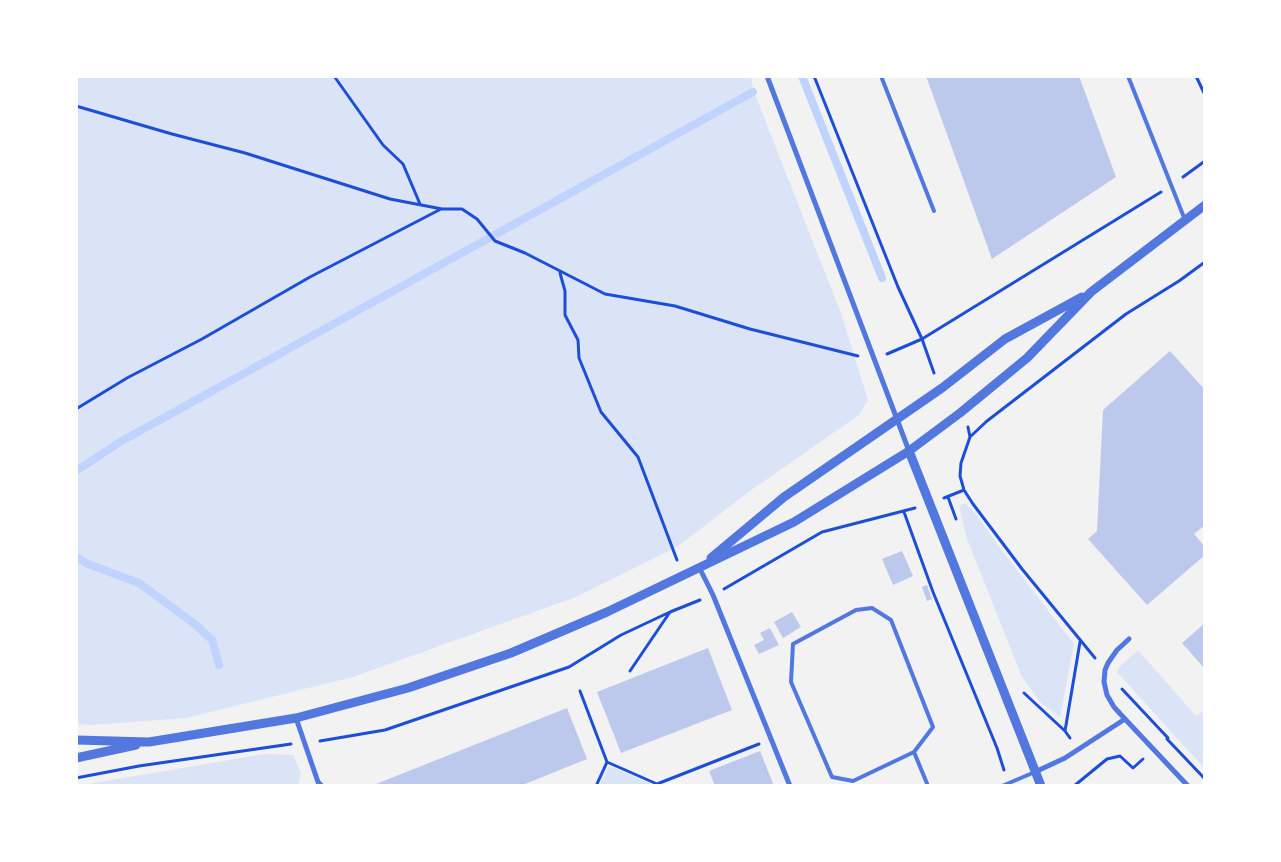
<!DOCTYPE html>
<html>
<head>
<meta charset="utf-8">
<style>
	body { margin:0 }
	#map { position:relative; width:1281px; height:862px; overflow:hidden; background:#f2f2f2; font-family:Montserrat,sans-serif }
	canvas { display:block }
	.frame { position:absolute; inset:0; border:78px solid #fff; pointer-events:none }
</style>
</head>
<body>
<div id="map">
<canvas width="1281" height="862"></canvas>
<div class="frame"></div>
</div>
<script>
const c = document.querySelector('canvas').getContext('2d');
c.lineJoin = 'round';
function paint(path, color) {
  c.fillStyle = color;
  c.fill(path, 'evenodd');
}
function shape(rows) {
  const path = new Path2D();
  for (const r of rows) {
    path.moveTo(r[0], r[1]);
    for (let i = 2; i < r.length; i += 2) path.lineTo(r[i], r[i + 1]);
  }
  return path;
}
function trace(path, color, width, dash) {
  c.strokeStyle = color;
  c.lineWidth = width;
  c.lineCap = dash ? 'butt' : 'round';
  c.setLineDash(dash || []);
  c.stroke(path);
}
const green = shape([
	[76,76,751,76,753,89,842,316,868,400,859,415,750,491,677,547,576,597,353,677,186,718,92,725,76,724],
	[965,503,975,513,1000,548,1074,644,1060,717,1040,702,1022,677,966,536,960,510,961,505],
	[1138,650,1196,716,1205,710,1205,769,1117,672,1120,666],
	[265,754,293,755,301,773,298,786,76,786],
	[609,766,652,784,651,786,599,786]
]);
const stream = shape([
	[802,76,882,278],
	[76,471,120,442,753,92],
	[76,557,88,564,139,583,196,625,212,640,219,665]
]);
const building = shape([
	[926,76,1079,76,1116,177,992,259],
	[1170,351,1205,390,1205,525,1194,534,1205,547,1205,555,1147,605,1088,539,1097,531,1103,410],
	[902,551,913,576,893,585,882,559],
	[927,585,932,599,927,601,922,587],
	[792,612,801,627,783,638,774,622],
	[1205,623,1205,669,1182,643],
	[770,628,779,645,759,654,754,645,764,640,760,633],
	[708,648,732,710,621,753,597,692],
	[567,708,587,759,520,786,371,786],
	[760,751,774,786,715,786,709,771]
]);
const path = shape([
	[334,76,383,145,403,164,420,204],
	[814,76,898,287,922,339,1161,192],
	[1196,76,1205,95],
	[76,106,172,134,245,153,390,199,442,209,462,209,477,219,495,241,525,253,605,294,675,306,750,329,858,356],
	[1183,177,1205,161],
	[560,273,565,291,565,315,578,340,579,358,601,412,638,457,677,560],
	[887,354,922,339,934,373],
	[76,409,127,378,202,339,310,277,441,209],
	[968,427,970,437,961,463,960,476,964,490,973,504,1022,569,1095,658],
	[971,436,987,421,1126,314,1179,281,1205,262],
	[948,497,956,519],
	[944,498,964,490],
	[904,512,933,592,997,748,1004,770],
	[724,589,822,532,915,508],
	[630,671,670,612],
	[1122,689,1168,738],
	[580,691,607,762,596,786],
	[1024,693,1065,731],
	[1070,738,1065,731,1080,642],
	[1167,739,1205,779],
	[320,741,385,730,569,667,621,635,670,612,700,600],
	[607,762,657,784],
	[76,778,139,766,291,744],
	[656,786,657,784,759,744],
	[1074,786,1107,759,1120,756,1133,768,1143,759]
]);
const service = shape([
	[881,76,934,211],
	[1128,76,1185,220],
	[872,608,891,620,933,727,914,752,853,781,832,777,791,682,793,644,856,610,872,608],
	[914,752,928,786],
	[1002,786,1035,772]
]);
const minor = shape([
	[767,76,909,451],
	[699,567,713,595,790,786],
	[1129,639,1117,650,1108,663,1105,670,1104,682,1107,695,1114,707,1125,719,1188,786],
	[296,718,318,782,322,786],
	[1035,772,1065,758,1125,719]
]);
const tertiary = shape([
	[909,451,1041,786],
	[711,558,784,497,942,388,1005,339,1082,297],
	[76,740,149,742,296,718,408,688,511,653,607,612,794,522,909,451,960,413,1027,358,1091,292,1205,205],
	[76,758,136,745]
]);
paint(green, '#dbe4f7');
trace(stream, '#bfd3fe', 8);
paint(building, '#bdc9ec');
trace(path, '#1d4ed8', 3);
trace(service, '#5277de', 4);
trace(minor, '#5277de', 5);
trace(tertiary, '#5277de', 9);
</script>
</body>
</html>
